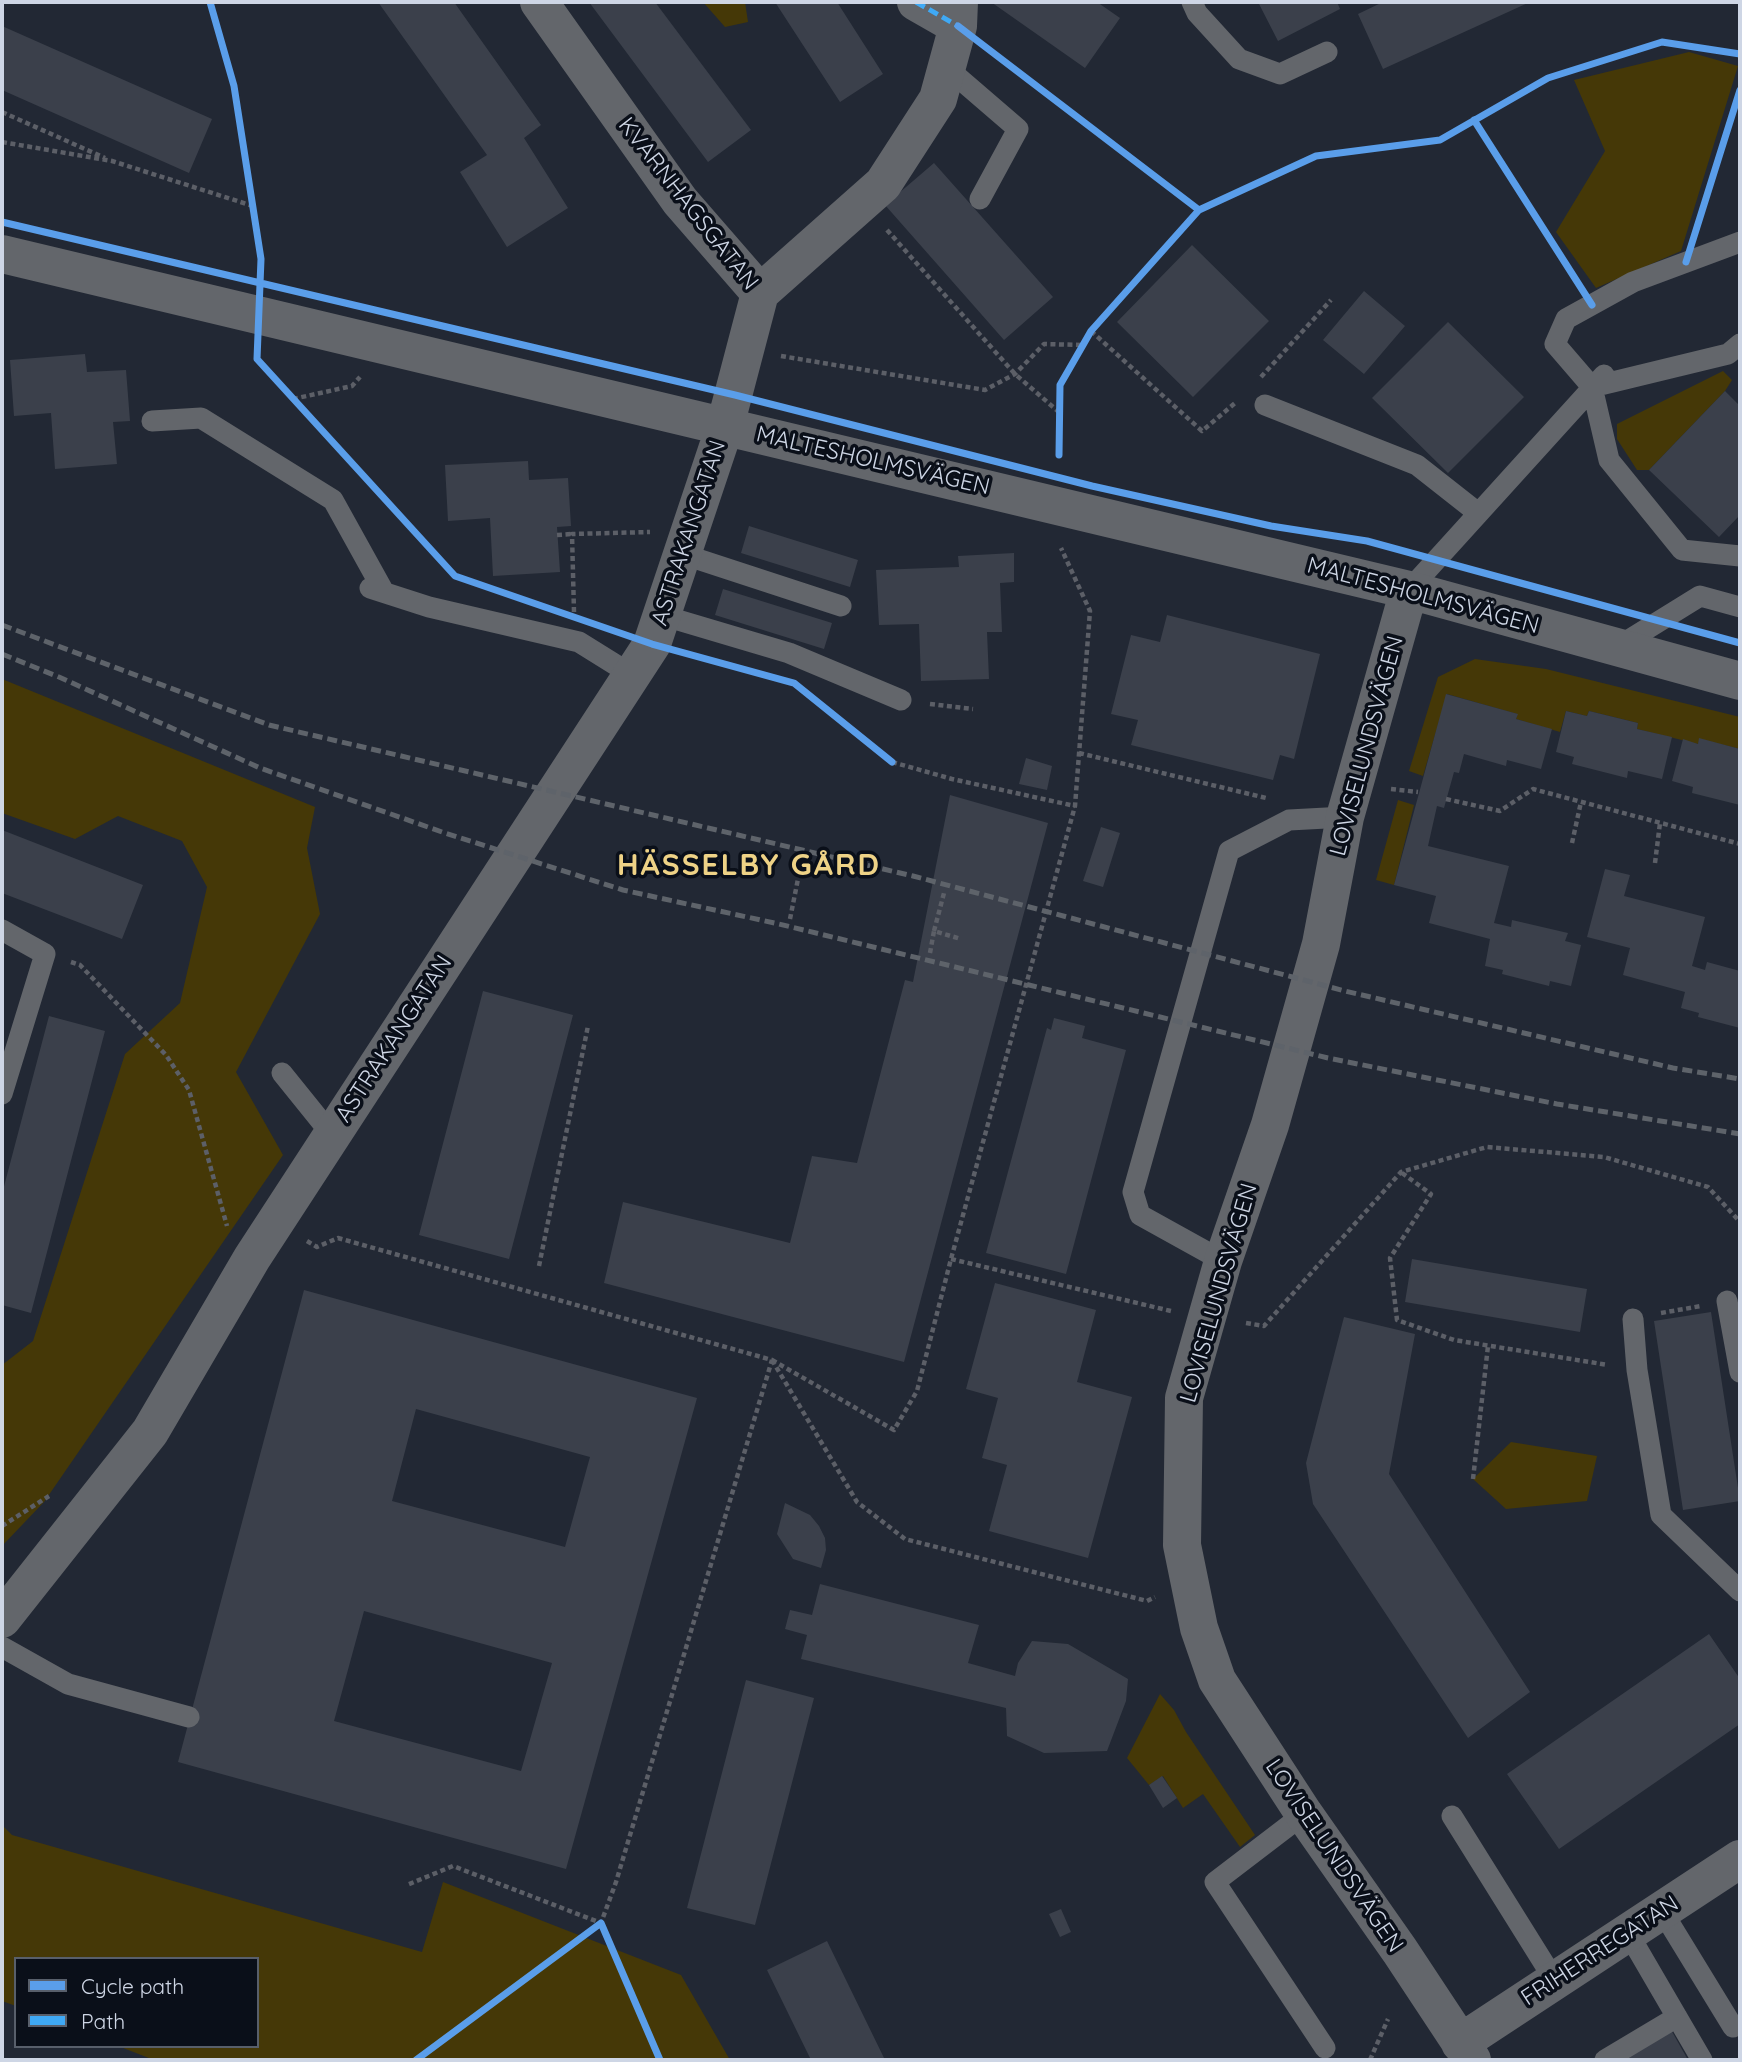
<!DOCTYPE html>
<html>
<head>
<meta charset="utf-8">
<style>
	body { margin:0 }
	#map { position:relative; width:1742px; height:2062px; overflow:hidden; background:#222834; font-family:Quicksand,sans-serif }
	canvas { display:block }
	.frame { position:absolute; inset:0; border:4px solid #ced6e5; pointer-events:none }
	.legend { position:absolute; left:14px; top:1957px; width:245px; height:91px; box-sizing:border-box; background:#0a0f19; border:2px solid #585f6b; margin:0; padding:9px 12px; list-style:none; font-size:21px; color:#ced6e5 }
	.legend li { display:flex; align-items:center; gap:14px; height:35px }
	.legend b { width:35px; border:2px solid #585f6b }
</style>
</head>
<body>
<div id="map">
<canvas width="1742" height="2062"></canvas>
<div class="frame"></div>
<ul class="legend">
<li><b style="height:9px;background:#5a9eea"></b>Cycle path</li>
<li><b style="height:9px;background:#3fa9f5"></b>Path</li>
</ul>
</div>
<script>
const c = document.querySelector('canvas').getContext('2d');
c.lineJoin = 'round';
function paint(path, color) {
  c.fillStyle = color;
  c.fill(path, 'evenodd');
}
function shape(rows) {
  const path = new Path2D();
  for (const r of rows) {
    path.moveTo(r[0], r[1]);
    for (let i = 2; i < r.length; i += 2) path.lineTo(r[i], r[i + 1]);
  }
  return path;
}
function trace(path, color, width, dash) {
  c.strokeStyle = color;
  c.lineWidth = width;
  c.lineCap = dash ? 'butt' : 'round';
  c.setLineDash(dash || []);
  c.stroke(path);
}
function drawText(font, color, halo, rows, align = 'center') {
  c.font = font + ' Quicksand,sans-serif';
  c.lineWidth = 7;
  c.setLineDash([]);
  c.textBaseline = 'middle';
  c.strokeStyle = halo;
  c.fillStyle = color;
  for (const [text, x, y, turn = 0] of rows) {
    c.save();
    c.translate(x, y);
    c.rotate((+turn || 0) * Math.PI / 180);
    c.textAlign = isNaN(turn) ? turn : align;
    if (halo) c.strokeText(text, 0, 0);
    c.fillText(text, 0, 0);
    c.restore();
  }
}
const green = shape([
	[703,2,745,2,748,22,725,27],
	[1689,52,1738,66,1681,251,1596,288,1556,232,1605,151,1574,80],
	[1723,371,1732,380,1725,391,1649,470,1637,470,1617,439,1617,424],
	[1475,659,1546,669,1740,717,1740,749,1700,739,1698,744,1637,729,1638,723,1589,711,1587,716,1566,711,1560,732,1516,719,1517,714,1447,694,1423,776,1409,771,1438,677],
	[2,679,315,807,307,848,320,914,236,1072,283,1155,44,1502,2,1546,2,1365,33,1341,125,1054,180,1003,207,887,182,841,118,816,75,839,2,813],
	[1398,800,1414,805,1394,885,1376,880],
	[1511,1442,1597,1456,1587,1501,1506,1509,1473,1479],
	[1160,1694,1174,1710,1186,1732,1255,1835,1240,1847,1203,1794,1183,1808,1163,1776,1149,1785,1127,1758],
	[2,1825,12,1835,422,1952,443,1882,681,1975,730,2060,154,2060,118,2046,257,2046,257,1959,16,1959,16,2006,2,2001]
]);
const building = shape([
	[378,2,454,2,541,125,524,138,568,208,507,247,460,172,487,155],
	[589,2,655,2,751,130,708,162],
	[775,2,837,2,883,74,840,102],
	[991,2,1097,2,1120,18,1085,68],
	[1258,2,1337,2,1340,9,1278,41],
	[1383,2,1530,2,1383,69,1358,14],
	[2,26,212,119,189,173,2,90],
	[934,163,1053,297,1004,340,885,205],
	[1192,245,1269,321,1193,397,1117,322],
	[1364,291,1405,326,1364,374,1323,340],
	[1448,322,1524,397,1448,473,1372,398],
	[85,354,87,372,126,370,130,421,113,422,117,464,55,469,51,413,14,416,10,360],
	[1725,391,1740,406,1740,515,1719,537,1649,470],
	[528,461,529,480,568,478,571,526,557,527,560,572,493,576,490,518,448,521,445,465],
	[749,526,858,560,850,587,741,553],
	[1014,553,1014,582,1000,583,1002,632,987,632,989,679,921,681,919,624,879,625,876,570,959,567,958,556],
	[723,589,832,623,824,649,715,615],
	[1167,615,1320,654,1294,759,1280,755,1273,780,1131,745,1138,720,1111,714,1131,635,1160,642],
	[1446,694,1518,714,1516,719,1552,729,1541,769,1507,760,1506,766,1464,754,1459,773,1454,772,1444,808,1437,806,1428,846,1509,866,1494,923,1511,927,1512,920,1568,933,1565,941,1581,945,1571,986,1550,981,1549,986,1502,974,1503,970,1485,966,1490,939,1429,923,1436,896,1394,885],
	[1566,711,1587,716,1589,711,1638,723,1637,729,1672,737,1662,779,1628,771,1627,778,1572,764,1574,757,1556,752],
	[1699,738,1740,749,1740,805,1692,793,1693,787,1672,781,1683,739,1698,744],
	[1026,758,1052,766,1047,790,1019,784],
	[950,795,1048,823,904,1362,604,1283,623,1202,790,1243,812,1156,857,1163,905,980,913,982],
	[1101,827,1120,833,1103,887,1083,881],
	[2,830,143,885,122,939,2,893],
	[1605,869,1630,875,1624,896,1705,917,1692,966,1705,970,1707,962,1740,971,1740,1028,1698,1017,1699,1013,1681,1008,1685,992,1623,975,1630,948,1587,937],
	[483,991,573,1015,509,1259,419,1235],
	[49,1016,105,1031,31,1313,2,1305,2,1194],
	[1054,1018,1085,1026,1082,1038,1126,1050,1066,1274,986,1253,1047,1028,1051,1030],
	[1412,1259,1587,1289,1580,1332,1405,1302],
	[995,1283,1096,1310,1077,1382,1132,1397,1088,1558,989,1531,1007,1465,982,1458,998,1398,966,1389],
	[304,1290,697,1398,566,1869,178,1762],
	[416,1409,590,1457,565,1547,392,1501],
	[364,1611,552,1663,521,1771,334,1721],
	[1711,1312,1740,1501,1683,1510,1654,1321],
	[1344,1317,1415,1334,1389,1474,1530,1692,1468,1738,1313,1504,1306,1463],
	[785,1503,810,1515,819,1526,825,1538,826,1550,821,1568,793,1559,777,1534],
	[820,1584,979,1625,968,1663,1015,1676,1018,1663,1032,1641,1068,1644,1128,1679,1126,1701,1107,1751,1044,1753,1007,1736,1006,1708,801,1659,807,1635,785,1629,790,1610,812,1615],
	[1709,1634,1740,1679,1740,1724,1559,1849,1507,1774],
	[746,1680,814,1698,755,1925,687,1908],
	[1162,1776,1177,1798,1163,1808,1149,1785],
	[1061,1909,1071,1932,1060,1937,1049,1914],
	[827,1941,885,2060,811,2060,767,1970],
	[1670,2028,1688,2060,1612,2060]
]);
const path = shape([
	[2,112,105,158],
	[2,142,112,161,253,206],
	[887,230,1015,374,1060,413],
	[1091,331,1202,431,1235,403],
	[781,356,985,390,1015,374,1044,344,1083,345],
	[1261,377,1331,300],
	[293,399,352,386,360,377],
	[557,535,572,534],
	[574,612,572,534,650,532],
	[930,704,973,709],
	[1079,753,1266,798],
	[892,762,952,779,1075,806],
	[1391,789,1418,792],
	[1446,799,1500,811,1533,789,1740,844],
	[1572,843,1581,802],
	[1655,863,1660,823],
	[790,919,802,859],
	[934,931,944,893],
	[930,953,934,931,961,939],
	[71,962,80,965,166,1055,189,1090,227,1226],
	[1402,1173,1431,1194,1390,1258,1397,1320,1454,1340,1608,1365],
	[307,1241,317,1247,338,1238,772,1360,616,1882,601,1923,453,1866,407,1885],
	[951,1259,1171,1311],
	[539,1266,588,1026],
	[1661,1313,1701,1306],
	[1246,1323,1264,1326,1401,1172,1487,1147,1604,1157,1708,1187,1740,1222],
	[772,1360,894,1430,917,1391,951,1259,1075,806,1090,611,1061,548],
	[772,1360,857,1502,905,1539,1147,1601,1155,1597],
	[1473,1479,1488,1346],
	[2,1526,49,1496],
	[1370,2060,1388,2019]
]);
const service = shape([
	[1192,2,1197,13,1239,59,1280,74,1327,52],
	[946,67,1018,129,980,199],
	[1740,242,1633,282,1566,319,1555,344,1592,387,1609,460,1682,550,1740,556],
	[1592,387,1728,354,1740,344],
	[1265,405,1417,465,1478,513],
	[152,421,201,418,333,500,384,592],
	[682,554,841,606],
	[370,588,429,607,579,642,632,675],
	[1409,590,1604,375],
	[661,615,789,653,901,700],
	[1616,648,1700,596,1740,607],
	[2,930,45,954,2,1094],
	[282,1073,332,1135],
	[1223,1261,1140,1215,1133,1192,1229,851,1289,820,1345,817],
	[1727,1301,1740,1372],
	[1633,1319,1637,1370,1661,1515,1740,1591],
	[2,1647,68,1684,189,1717],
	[1304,1814,1215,1882,1325,2048],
	[1452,1816,1555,1981],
	[1662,1911,1733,2027],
	[1628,1933,1702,2060],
	[1605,2060,1677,2017]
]);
const minor = shape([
	[916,2,958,26],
	[2,254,1409,590,1740,681],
	[760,293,883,184,938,99,958,26,959,2],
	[1409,590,1345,817,1321,944,1270,1125,1223,1261,1184,1398,1182,1545,1199,1628,1217,1680,1304,1814,1400,1951,1472,2060],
	[2,1619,150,1432,252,1258,652,644,725,426,760,293,680,201,539,2],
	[1460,2043,1740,1859]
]);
const rail = shape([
	[2,625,269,725,913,876,1345,991,1673,1068,1740,1079],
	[2,654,59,677,260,768,442,832,623,890,779,924,1328,1058,1557,1104,1740,1134]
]);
const quiet = shape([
	[916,2,958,26]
]);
const cycleway = shape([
	[210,2,234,86,261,259,257,359,455,576,652,644,794,683,892,762],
	[958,26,1199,210],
	[1474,120,1592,305],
	[2,222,735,395,1092,486,1271,526,1367,541,1740,643],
	[1686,262,1740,90],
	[1059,455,1060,385,1083,345,1091,331,1199,210,1316,156,1440,140,1548,78,1662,42,1740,54],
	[416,2060,601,1923,660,2060]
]);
const streetNames = [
	["KVARNHAGSGATAN",688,204,52],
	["MALTESHOLMSVÄGEN",873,461,13],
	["ASTRAKANGATAN",689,533,-72],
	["MALTESHOLMSVÄGEN",1423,596,15],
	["LOVISELUNDSVÄGEN",1367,746,-75],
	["ASTRAKANGATAN",394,1039,-57],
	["LOVISELUNDSVÄGEN",1219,1293,-74],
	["LOVISELUNDSVÄGEN",1334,1856,56],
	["FRIHERREGATAN",1600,1951,-33]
];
const districtNames = [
	["HÄSSELBY GÅRD",749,866]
];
paint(green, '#453807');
paint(building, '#3b404b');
trace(path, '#5c5f67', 4.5, [5, 3.5]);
trace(service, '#63666b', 21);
trace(minor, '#63666b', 38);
trace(rail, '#5e636a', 5, [10, 5]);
trace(quiet, '#3fa9f5', 5, [10, 5]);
trace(cycleway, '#5a9eea', 7);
drawText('23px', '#ced6e5', '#0a0f19', streetNames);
c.letterSpacing = '2px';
drawText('bold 30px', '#eed286', '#0a0f19', districtNames);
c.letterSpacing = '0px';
</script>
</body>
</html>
